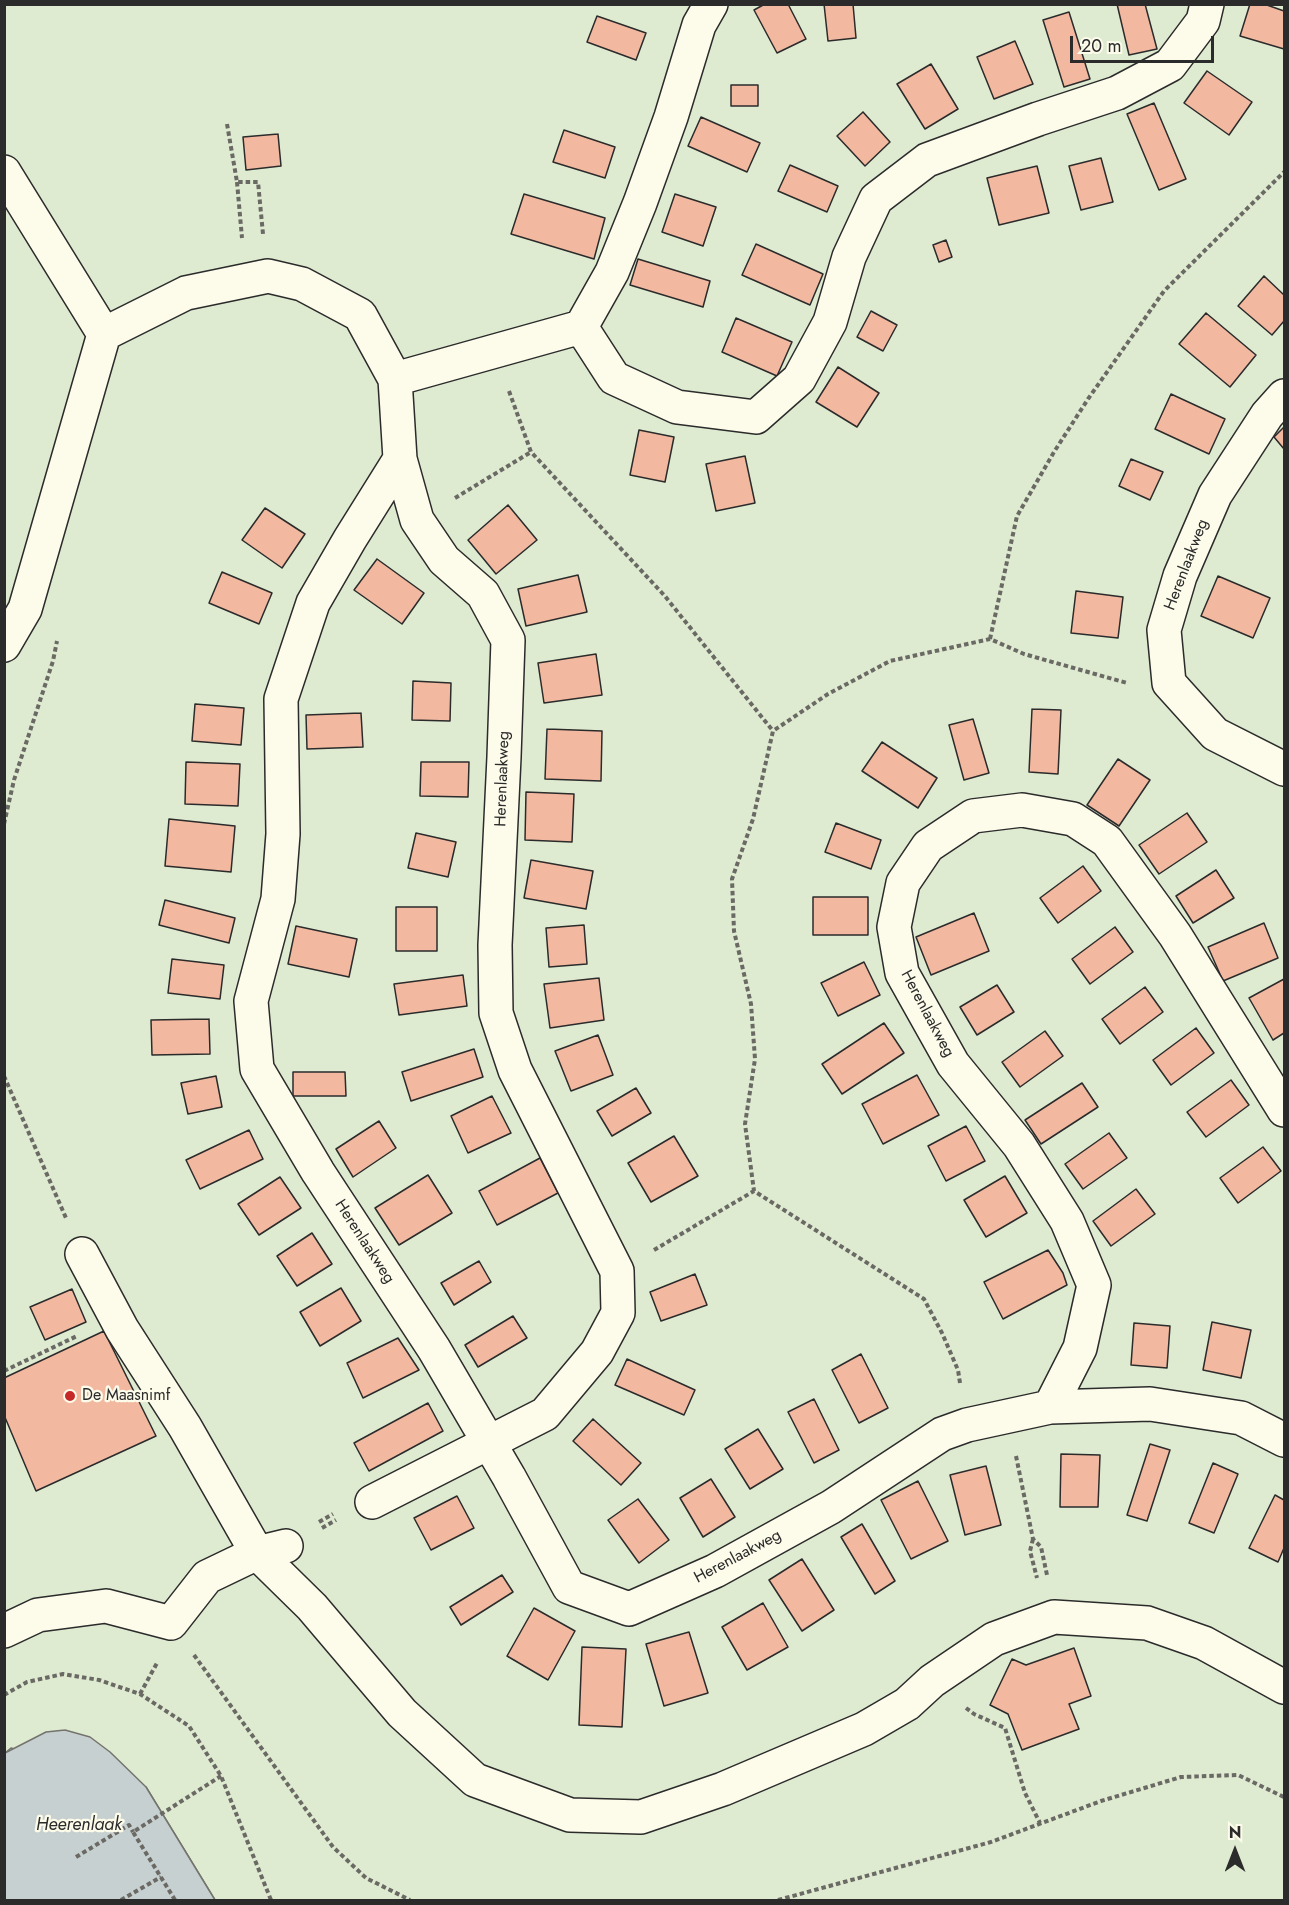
<!DOCTYPE html>
<html>
<head>
<meta charset="utf-8">
<style>
	body { margin:0 }
	#map { position:relative; width:1289px; height:1905px; overflow:hidden; background:#fdfbea; font-family:Jost,sans-serif }
	canvas { display:block }
	.frame { position:absolute; inset:0; border:6px solid #2b2b2b; pointer-events:none }
	.north { position:absolute; left:1205px; top:1821px; width:60px; height:60px; -webkit-text-stroke:4px #fdfbea; paint-order:stroke; rotate:0deg; font-size:16px; font-weight:700; line-height:24px; text-align:center; color:#2b2b2b }
	.north::after { content:''; display:block; margin:auto; width:21px; height:27px; background:#2b2b2b; clip-path:polygon(50% 0,100% 100%,50% 72%,0 100%) }
	.scale { position:absolute; left:1070px; top:36px; width:144px; height:27px; box-sizing:border-box; border:3px solid #2b2b2b; border-top:0; padding-left:8px; font-size:18px; line-height:21px; white-space:nowrap; color:#2b2b2b; -webkit-text-stroke:4px #fdfbea; paint-order:stroke }
</style>
</head>
<body>
<div id="map">
<canvas width="1289" height="1905"></canvas>
<div class="frame"></div>
<div class="north">N</div>
<div class="scale">20 m</div>
</div>
<script>
const c = document.querySelector('canvas').getContext('2d');
c.lineJoin = 'round';
function paint(path, color) {
  c.fillStyle = color;
  c.fill(path, 'evenodd');
}
function shape(rows) {
  const path = new Path2D();
  for (const r of rows) {
    path.moveTo(r[0], r[1]);
    for (let i = 2; i < r.length; i += 2) path.lineTo(r[i], r[i + 1]);
  }
  return path;
}
function trace(path, color, width, dash) {
  c.strokeStyle = color;
  c.lineWidth = width;
  c.lineCap = dash ? 'butt' : 'round';
  c.setLineDash(dash || []);
  c.stroke(path);
}
function drawText(font, color, halo, rows, align = 'center') {
  c.font = font + ' Jost,sans-serif';
  c.lineWidth = 4.5;
  c.setLineDash([]);
  c.textBaseline = 'middle';
  c.strokeStyle = halo;
  c.fillStyle = color;
  for (const [text, x, y, turn = 0] of rows) {
    c.save();
    c.translate(x, y);
    c.rotate((+turn || 0) * Math.PI / 180);
    c.textAlign = isNaN(turn) ? turn : align;
    if (halo) c.strokeText(text, 0, 0);
    c.fillText(text, 0, 0);
    c.restore();
  }
}
const green = shape([
	[5,5,1284,5,1284,1900,215,1900,146,1787,11,1748,5,1753,5,5]
]);
const water = shape([
	[65,1730,90,1737,110,1752,146,1787,215,1900,5,1900,5,1753,46,1732,65,1730]
]);
const building = shape([
	[765,4,788,4,806,39,777,53,754,10,765,4],
	[824,4,853,4,856,38,828,41,824,4],
	[1117,4,1145,4,1157,49,1129,55,1117,4],
	[1250,4,1264,4,1284,11,1284,49,1240,36,1250,4],
	[1069,12,1090,79,1064,87,1043,20,1069,12],
	[597,16,646,33,636,60,587,42,597,16],
	[1015,41,1033,84,994,99,977,57,1015,41],
	[931,64,958,109,925,129,897,84,931,64],
	[1207,71,1252,102,1229,135,1184,103,1207,71],
	[731,85,758,85,758,106,731,106,731,85],
	[1154,103,1186,179,1159,190,1127,114,1154,103],
	[863,112,890,142,865,166,837,136,863,112],
	[701,117,760,143,747,172,688,146,701,117],
	[564,130,615,147,605,178,553,162,564,130],
	[278,134,281,166,246,170,243,137,278,134],
	[1101,158,1113,202,1081,210,1069,166,1101,158],
	[790,165,838,186,827,212,778,191,790,165],
	[1037,166,1049,213,999,225,987,178,1037,166],
	[524,194,605,218,594,259,511,234,524,194],
	[675,194,716,207,703,246,662,232,675,194],
	[946,240,952,257,939,262,933,245,946,240],
	[756,244,823,274,810,305,742,275,756,244],
	[638,259,710,281,703,307,630,285,638,259],
	[1264,276,1284,295,1284,321,1272,335,1238,306,1264,276],
	[871,311,897,325,883,351,857,337,871,311],
	[1206,313,1256,355,1230,387,1179,344,1206,313],
	[736,318,792,342,777,376,722,352,736,318],
	[838,367,879,393,857,427,816,402,838,367],
	[1171,394,1225,419,1209,454,1155,429,1171,394],
	[1284,427,1284,449,1274,437,1284,427],
	[639,430,674,437,665,482,630,475,639,430],
	[745,456,755,503,716,511,706,464,745,456],
	[1131,459,1163,472,1150,500,1119,486,1131,459],
	[508,505,537,540,496,574,468,540,508,505],
	[265,508,305,534,282,568,242,540,265,508],
	[377,559,424,593,402,624,354,590,377,559],
	[222,572,272,593,259,624,209,603,222,572],
	[578,575,587,612,526,626,518,589,578,575],
	[1218,576,1270,598,1253,638,1201,616,1218,576],
	[1076,591,1123,597,1118,638,1071,633,1076,591],
	[596,654,602,695,544,703,538,663,596,654],
	[413,681,451,683,450,721,412,720,413,681],
	[195,704,244,708,241,745,192,741,195,704],
	[1032,709,1061,710,1058,774,1029,772,1032,709],
	[361,713,363,747,307,749,306,715,361,713],
	[973,719,989,773,964,780,949,725,973,719],
	[547,729,602,731,601,781,545,779,547,729],
	[882,742,937,778,918,808,862,771,882,742],
	[1118,759,1150,780,1119,826,1087,805,1118,759],
	[186,762,240,764,238,806,185,804,186,762],
	[421,762,469,762,468,797,420,796,421,762],
	[526,792,574,794,572,842,525,840,526,792],
	[1187,813,1207,842,1159,874,1139,845,1187,813],
	[169,819,235,826,231,872,165,866,169,819],
	[836,823,881,840,871,869,825,852,836,823],
	[416,833,456,842,448,877,408,868,416,833],
	[531,860,593,871,586,909,524,898,531,860],
	[1083,866,1101,891,1058,923,1040,898,1083,866],
	[1216,870,1234,898,1193,923,1176,896,1216,870],
	[813,897,868,897,868,935,813,935,813,897],
	[165,900,235,918,229,943,159,925,165,900],
	[396,907,437,907,437,951,396,951,396,907],
	[974,913,989,951,931,975,916,937,974,913],
	[1264,923,1278,958,1223,981,1208,947,1264,923],
	[584,925,587,964,549,967,546,928,584,925],
	[296,926,357,939,349,977,288,964,296,926],
	[1115,927,1133,952,1090,984,1072,959,1115,927],
	[172,959,224,965,220,999,168,993,172,959],
	[864,962,880,995,838,1016,821,983,864,962],
	[463,975,467,1006,399,1015,394,984,463,975],
	[599,978,604,1020,550,1028,544,984,599,978],
	[1284,979,1284,1033,1273,1040,1249,998,1284,979],
	[997,985,1014,1012,977,1035,960,1007,997,985],
	[1145,987,1163,1012,1120,1044,1102,1019,1145,987],
	[209,1019,210,1054,152,1055,151,1020,209,1019],
	[884,1023,904,1053,842,1094,822,1064,884,1023],
	[1196,1028,1214,1053,1171,1085,1153,1060,1196,1028],
	[1045,1031,1063,1056,1020,1087,1002,1062,1045,1031],
	[598,1035,613,1075,571,1091,555,1051,598,1035],
	[474,1049,483,1077,411,1101,402,1072,474,1049],
	[293,1072,345,1072,346,1096,293,1096,293,1072],
	[917,1075,939,1115,883,1144,862,1104,917,1075],
	[216,1076,222,1107,188,1114,181,1083,216,1076],
	[1231,1080,1249,1105,1206,1137,1187,1112,1231,1080],
	[1082,1083,1098,1107,1041,1144,1025,1120,1082,1083],
	[636,1088,651,1113,612,1136,597,1111,636,1088],
	[492,1096,511,1133,468,1153,451,1116,492,1096],
	[379,1121,396,1148,353,1177,336,1149,379,1121],
	[966,1126,985,1161,946,1181,928,1146,966,1126],
	[249,1130,263,1159,200,1189,186,1160,249,1130],
	[1109,1133,1127,1158,1083,1189,1065,1164,1109,1133],
	[674,1136,698,1176,651,1202,628,1163,674,1136],
	[1263,1147,1281,1171,1238,1203,1220,1178,1263,1147],
	[540,1158,558,1193,497,1225,479,1191,540,1158],
	[428,1175,452,1213,399,1245,375,1208,428,1175],
	[1005,1176,1027,1213,986,1237,964,1200,1005,1176],
	[280,1177,301,1208,259,1235,238,1204,280,1177],
	[1136,1189,1155,1214,1111,1246,1093,1221,1136,1189],
	[312,1233,332,1264,297,1286,277,1256,312,1233],
	[1048,1250,1063,1273,1067,1285,1003,1319,984,1282,1048,1250],
	[479,1261,491,1282,454,1305,441,1283,479,1261],
	[695,1274,707,1305,661,1321,650,1292,695,1274],
	[341,1288,361,1321,320,1346,300,1312,341,1288],
	[72,1289,86,1322,45,1340,30,1307,72,1289],
	[513,1316,527,1338,478,1367,465,1345,513,1316],
	[1212,1322,1251,1330,1241,1378,1203,1370,1212,1322],
	[1134,1323,1170,1326,1167,1368,1131,1365,1134,1323],
	[104,1331,156,1436,36,1491,4,1415,4,1378,104,1331],
	[398,1338,419,1370,363,1398,347,1363,398,1338],
	[861,1354,888,1408,859,1423,832,1370,861,1354],
	[627,1359,695,1390,684,1415,615,1385,627,1359],
	[814,1399,839,1450,814,1463,788,1412,814,1399],
	[428,1403,443,1431,369,1471,354,1443,428,1403],
	[593,1419,641,1463,621,1485,573,1441,593,1419],
	[758,1429,783,1469,750,1489,725,1449,758,1429],
	[1150,1444,1170,1450,1147,1521,1127,1515,1150,1444],
	[1061,1454,1100,1455,1098,1507,1060,1507,1061,1454],
	[1213,1463,1238,1474,1214,1533,1189,1523,1213,1463],
	[986,1466,1001,1525,965,1535,950,1475,986,1466],
	[711,1479,735,1517,703,1537,680,1498,711,1479],
	[918,1481,948,1541,911,1559,881,1500,918,1481],
	[1275,1495,1284,1500,1284,1548,1278,1562,1249,1548,1275,1495],
	[457,1496,474,1528,431,1550,414,1518,457,1496],
	[638,1499,669,1540,639,1563,608,1520,638,1499],
	[862,1524,895,1581,875,1594,841,1537,862,1524],
	[802,1559,834,1610,802,1631,769,1580,802,1559],
	[502,1575,513,1592,461,1625,450,1607,502,1575],
	[763,1603,788,1647,747,1670,722,1627,763,1603],
	[534,1608,575,1631,548,1680,507,1656,534,1608],
	[689,1632,708,1693,664,1706,646,1644,689,1632],
	[582,1647,626,1649,622,1727,579,1725,582,1647],
	[1074,1648,1091,1696,1069,1704,1079,1729,1022,1750,1008,1714,990,1705,1012,1659,1026,1665,1074,1648]
]);
const path = shape([
	[227,124,237,182,258,182,263,234],
	[237,182,242,238],
	[509,391,531,452,664,595,773,731],
	[455,498,531,452],
	[990,639,1017,516,1054,452,1088,399,1164,291,1284,172],
	[4,824,14,780,53,661,57,641],
	[4,1076,66,1218],
	[654,1250,754,1191],
	[4,1371,77,1336],
	[960,1383,958,1370,942,1333,924,1299,754,1191,745,1124,755,1059,751,1004,734,931,732,879,753,819,773,731,828,694,890,661,990,639,1024,654,1127,683],
	[1016,1456,1033,1539,1041,1547,1047,1575],
	[319,1522,333,1514],
	[322,1528,336,1520],
	[1033,1539,1030,1551,1037,1578],
	[194,1655,333,1847,366,1878,410,1900],
	[140,1694,157,1663],
	[4,1695,27,1682,63,1674,99,1680,140,1694,189,1726,221,1776,271,1900],
	[966,1708,974,1714,1005,1728,1025,1793,1040,1823],
	[76,1857,129,1825,133,1832],
	[121,1900,161,1877],
	[175,1900,133,1832,221,1776],
	[778,1900,991,1842,1101,1801,1181,1777,1238,1775,1284,1797]
]);
const minor = shape([
	[4,172,104,334,25,609,4,645],
	[581,327,614,378,677,407,756,417,799,379,830,322,849,257,876,199,927,160,1038,119,1117,93,1170,65,1203,21,1207,4],
	[104,334,186,293,268,276,302,284,360,315,395,379,400,459,350,539,313,603,281,699,283,834,278,899,251,1001,257,1069,318,1172,434,1349,509,1477,569,1587,629,1609,715,1571,831,1507,942,1434,967,1425,1050,1407,1150,1404,1241,1418,1284,1440],
	[395,379,581,327,612,272,640,203,671,117,699,25,711,4],
	[1284,396,1267,415,1215,495,1180,576,1164,630,1169,683,1215,734,1284,769],
	[82,1254,122,1329,185,1427,257,1553,286,1546],
	[1050,1407,1080,1348,1094,1285,1067,1221,1019,1145,953,1064,902,973,894,927,903,883,928,846,973,816,1022,810,1073,819,1107,841,1175,935,1284,1110],
	[372,1502,545,1414,597,1352,618,1313,617,1271,515,1070,496,1013,495,945,504,757,508,640,483,594,444,560,417,520,400,459],
	[4,1631,38,1615,106,1606,171,1623,207,1577,257,1553,312,1607,402,1713,475,1780,570,1815,641,1817,723,1789,864,1729,907,1704,932,1681,994,1639,1054,1617,1147,1623,1204,1643,1284,1687]
]);
const markers = [
	[70,1396,6,"#c62828"]
];
const streetNames = [
	["Herenlaakweg",1187,565,-69],
	["Herenlaakweg",503,779,-88],
	["Herenlaakweg",927,1014,62],
	["Herenlaakweg",364,1242,57],
	["Herenlaakweg",738,1557,-28]
];
const poiNames = [
	["De Maasnimf",82,1396]
];
const waterNames = [
	["Heerenlaak",79,1826]
];
paint(green, '#deebd1');
trace(green, '#74746e', 1.5);
paint(water, '#c7d0d0');
trace(water, '#74746e', 1.5);
paint(building, '#f2b8a0');
trace(building, '#2b2b2b', 1.5);
trace(minor, '#2b2b2b', 36);
trace(path, '#6a6964', 4, [4.5, 3]);
trace(minor, '#fdfbea', 33);
for (const [x, y, r, color] of markers) {
  const dot = new Path2D();
  dot.arc(x, y, r, 0, 2 * Math.PI);
  c.fillStyle = color;
  c.fill(dot);
  trace(dot, '#fdfbea', 2);
}
drawText('16px', '#2b2b2b', '#fdfbea', streetNames);
drawText('16px', '#2b2b2b', '#fdfbea', poiNames, 'left');
drawText('italic 18px', '#2b2b2b', '#fdfbea', waterNames);
</script>
</body>
</html>
